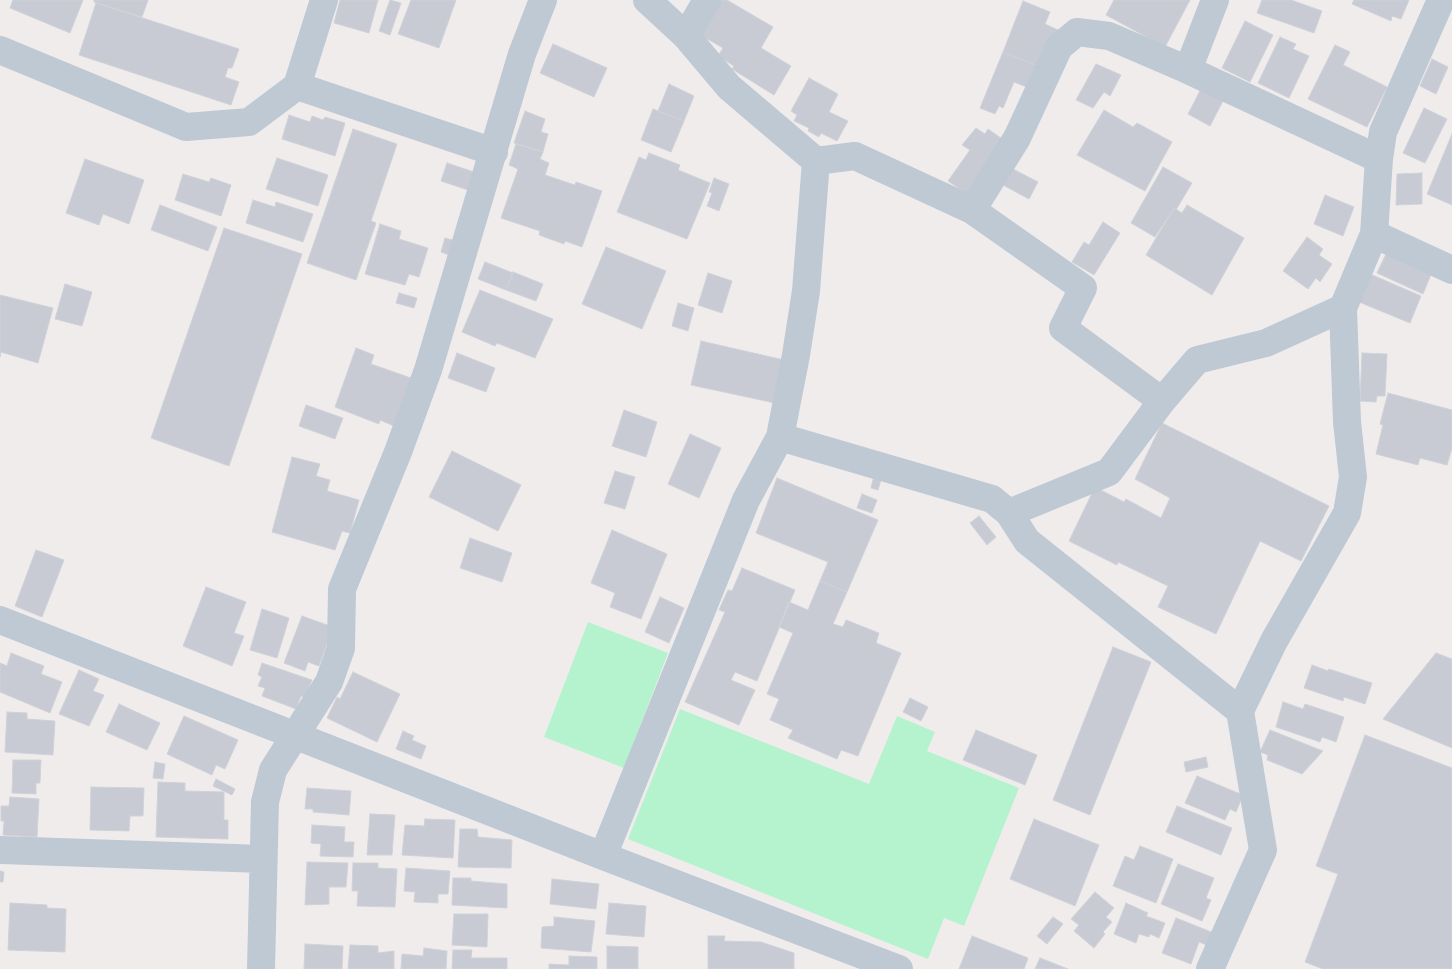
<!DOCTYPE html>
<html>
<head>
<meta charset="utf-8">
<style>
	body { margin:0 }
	canvas { display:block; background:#f0ecec }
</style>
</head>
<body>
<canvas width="1452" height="969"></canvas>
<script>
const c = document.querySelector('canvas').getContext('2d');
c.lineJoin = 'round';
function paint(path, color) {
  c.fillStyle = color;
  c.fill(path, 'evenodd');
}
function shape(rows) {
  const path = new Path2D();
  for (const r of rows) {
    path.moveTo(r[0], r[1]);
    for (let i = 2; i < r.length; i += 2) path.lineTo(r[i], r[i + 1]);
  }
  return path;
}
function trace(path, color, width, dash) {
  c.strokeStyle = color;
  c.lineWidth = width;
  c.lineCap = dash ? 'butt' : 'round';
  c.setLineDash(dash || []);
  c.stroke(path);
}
const green = shape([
	[588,622,668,653,624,768,544,737],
	[680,709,869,784,897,716,935,732,927,751,1019,788,964,926,944,918,928,959,628,839]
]);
const building = shape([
	[13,0,83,0,70,33,10,8,13,0],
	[94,0,148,0,142,17,94,2,94,0],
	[340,0,378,0,369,33,334,23,340,0],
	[390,0,401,3,390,35,379,31,390,0],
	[411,0,456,0,439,48,398,34,411,0],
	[717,0,727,0,773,27,761,48,791,66,774,95,732,69,734,66,718,56,723,48,697,33,717,0],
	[1114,0,1190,0,1165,47,1106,15,1114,0],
	[1262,0,1291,0,1322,11,1314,33,1257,13,1262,0],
	[1354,0,1409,0,1401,19,1392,16,1391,21,1352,4,1354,0],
	[1023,1,1050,12,1045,24,1058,30,1043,68,1003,52,1023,1],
	[96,3,239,49,232,68,228,68,225,77,239,82,231,105,79,55,96,3],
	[1245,21,1273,35,1250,82,1222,68,1245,21],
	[1280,37,1296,44,1293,49,1309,56,1289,98,1258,83,1280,37],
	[553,44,607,68,594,97,540,73,553,44],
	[1335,45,1350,52,1343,65,1387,87,1367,127,1308,99,1335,45],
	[1003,52,1043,68,1034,90,1014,82,1003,108,999,106,995,114,980,108,1003,52],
	[1432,59,1448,67,1436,94,1420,86,1432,59],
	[1096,64,1121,75,1110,96,1104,92,1093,108,1076,100,1096,64],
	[809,78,838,94,829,112,848,121,837,141,821,133,819,137,808,131,809,128,794,121,797,115,791,111,809,78],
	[669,84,694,96,684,121,658,111,669,84],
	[1202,87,1224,99,1210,126,1188,114,1202,87],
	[1424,108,1447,119,1425,163,1403,153,1424,108],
	[653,109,684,121,671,152,641,140,653,109],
	[1104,110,1133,127,1137,123,1172,142,1145,191,1077,155,1104,110],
	[525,111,545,119,541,132,548,134,543,152,514,143,525,111],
	[289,115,310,122,312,116,323,120,325,117,345,123,335,156,282,139,289,115],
	[976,128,985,134,988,129,1008,143,972,197,948,181,970,150,962,145,976,128],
	[353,129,397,144,371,221,376,223,356,280,307,263,353,129],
	[1452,134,1452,205,1427,194,1452,134],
	[516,144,543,152,540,159,549,163,545,175,575,185,576,182,602,191,582,247,565,241,564,244,539,235,540,231,501,218,518,169,509,165,516,144],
	[649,153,680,165,678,170,710,183,687,239,617,212,639,157,646,160,649,153],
	[277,158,328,175,318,206,266,189,277,158],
	[85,159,144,180,129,224,103,214,99,225,66,213,85,159],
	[447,163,477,173,471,191,441,181,447,163],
	[1163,167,1192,183,1176,210,1174,208,1155,237,1131,223,1163,167],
	[1013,169,1038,182,1029,199,1003,185,1013,169],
	[1422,173,1422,204,1396,205,1397,174,1422,173],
	[183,174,209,182,211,178,231,185,221,216,175,200,183,174],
	[714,178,729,184,719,211,707,206,712,193,709,192,714,178],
	[1325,195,1354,207,1343,236,1314,224,1325,195],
	[253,200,275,207,276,202,313,214,303,242,246,223,253,200],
	[160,205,217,227,208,251,151,230,160,205],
	[1187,205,1244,238,1212,295,1146,255,1174,208,1182,213,1187,205],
	[1103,222,1120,233,1094,275,1072,262,1084,242,1089,245,1103,222],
	[380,224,401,231,399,239,428,248,419,277,409,274,405,285,365,274,380,224],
	[224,228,302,254,229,466,151,438,224,228],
	[1307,237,1323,249,1319,255,1332,264,1320,282,1316,278,1308,289,1283,271,1307,237],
	[445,238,456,241,452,256,441,252,445,238],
	[606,247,666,271,642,329,582,304,606,247],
	[1387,252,1432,272,1423,294,1377,273,1387,252],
	[485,262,513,273,506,290,478,279,485,262],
	[513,272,543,284,536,301,506,290,513,272],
	[708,273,732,281,722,313,698,305,708,273],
	[1370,274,1421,296,1410,323,1359,302,1370,274],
	[65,284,92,292,82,326,55,319,65,284],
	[480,290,553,319,535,358,497,343,495,346,462,332,480,290],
	[399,293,417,298,414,308,396,303,399,293],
	[0,295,53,308,38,363,1,352,0,357,0,295],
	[678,303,694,308,688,331,672,326,678,303],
	[701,341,784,360,775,403,691,385,701,341],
	[356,348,374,355,371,364,411,378,394,426,380,420,379,424,335,407,356,348],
	[457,353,495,368,486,392,448,378,457,353],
	[1362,353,1387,354,1385,396,1377,396,1376,402,1360,401,1362,353],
	[1388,393,1452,410,1452,448,1447,465,1420,458,1418,465,1376,454,1383,425,1380,424,1388,393],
	[306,405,343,418,335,439,299,426,306,405],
	[624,410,657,422,646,457,612,446,624,410],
	[1162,423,1329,506,1301,561,1260,541,1216,634,1158,607,1168,586,1118,562,1117,565,1069,541,1095,487,1124,502,1126,499,1161,518,1170,498,1135,479,1162,423],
	[690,434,721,448,699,498,668,484,690,434],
	[452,451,521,485,498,531,429,497,452,451],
	[292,457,320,464,316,476,330,480,327,491,359,500,350,533,342,531,335,550,272,532,292,457],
	[615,471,635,477,625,509,604,503,615,471],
	[875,471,883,473,878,490,871,488,875,471],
	[777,478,878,520,847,592,820,581,828,562,756,533,777,478],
	[862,494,877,500,872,513,857,508,862,494],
	[979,516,996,537,987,545,970,523,979,516],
	[612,530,667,554,641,619,610,607,615,593,591,583,612,530],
	[470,538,512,553,502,582,460,568,470,538],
	[36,550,64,560,42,617,15,606,36,550],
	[742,568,795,590,757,681,735,672,731,680,755,690,739,725,685,702,725,612,719,610,728,590,732,591,742,568],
	[820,581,847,592,833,624,843,627,846,620,879,633,876,643,901,653,858,756,841,750,837,759,788,738,793,730,770,720,779,699,767,694,793,633,779,627,789,602,808,610,820,581],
	[206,587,246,602,234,633,244,636,232,666,183,646,206,587],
	[660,597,684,608,669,643,645,632,660,597],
	[262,609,289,618,277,658,250,650,262,609],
	[302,616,330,626,332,630,319,666,308,662,305,671,284,663,302,616],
	[1113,647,1151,662,1090,815,1053,800,1113,647],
	[11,653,44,666,41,674,62,682,50,713,0,692,0,663,7,666,11,653],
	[1436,653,1452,659,1452,748,1383,719,1436,653],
	[262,663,312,680,305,697,301,696,296,709,262,696,265,688,258,686,262,677,258,675,262,663],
	[1312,665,1328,671,1329,669,1372,683,1365,704,1344,697,1343,701,1304,688,1312,665],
	[79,670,99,679,93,691,104,695,89,726,59,714,79,670],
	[353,672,400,694,377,742,327,718,337,697,340,699,353,672],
	[910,698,928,707,921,721,903,712,910,698],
	[1283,702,1303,709,1305,704,1344,717,1336,742,1322,737,1320,742,1276,727,1283,702],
	[119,704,160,723,147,750,106,732,119,704],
	[7,712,27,713,27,719,55,721,53,755,5,752,7,712],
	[184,716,238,740,225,769,216,765,212,775,167,754,184,716],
	[976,730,1037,755,1025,785,963,760,976,730],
	[1270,730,1323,751,1302,774,1267,760,1268,755,1260,752,1270,730],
	[403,731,414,736,412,740,426,746,421,759,396,749,403,731],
	[1365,735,1452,768,1452,969,1323,969,1305,962,1338,874,1316,866,1365,735],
	[1206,757,1208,767,1186,772,1184,762,1206,757],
	[13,760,41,760,40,783,36,783,36,794,12,793,13,760],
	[155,762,165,764,163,779,153,778,155,762],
	[1197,776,1243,795,1236,812,1230,809,1225,820,1185,803,1197,776],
	[216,779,235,789,232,795,213,786,216,779],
	[158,782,185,783,185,791,224,792,224,820,228,820,228,839,156,837,158,782],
	[91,787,144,788,143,816,130,816,129,831,90,830,91,787],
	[307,788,351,791,349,815,313,812,313,809,305,809,307,788],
	[10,797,39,799,37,837,3,835,4,821,1,821,1,806,9,806,10,797],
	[1177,806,1232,828,1221,855,1166,832,1177,806],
	[370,814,395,815,392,855,367,855,370,814],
	[425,819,455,820,453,858,402,855,405,825,424,826,425,819],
	[1034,819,1099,845,1075,906,1010,879,1034,819],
	[312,825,345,827,344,842,354,842,353,857,320,856,321,844,311,843,312,825],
	[460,829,477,829,478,837,512,840,511,868,458,867,460,829],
	[1140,846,1173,859,1156,903,1113,886,1125,856,1134,860,1140,846],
	[307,862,348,863,346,887,329,887,329,904,305,905,307,862],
	[353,863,378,863,378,868,397,869,395,907,357,906,358,891,352,891,353,863],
	[1178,864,1214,878,1206,898,1211,900,1202,921,1161,904,1178,864],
	[406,868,450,871,448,894,438,894,438,903,414,902,415,892,404,891,406,868],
	[0,871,4,872,3,882,0,882,0,871],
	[453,878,471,878,471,881,507,884,507,908,452,905,453,878],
	[552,879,599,884,596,909,550,904,552,879],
	[1095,892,1114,908,1106,917,1112,922,1103,932,1105,934,1094,948,1074,931,1079,925,1071,919,1095,892],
	[10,903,47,905,47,908,66,909,65,952,8,950,10,903],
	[609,903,646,906,644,937,606,934,609,903],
	[1126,903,1148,913,1146,916,1165,923,1159,938,1150,934,1149,937,1139,934,1136,943,1114,934,1126,903],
	[454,914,488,914,487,947,452,945,454,914],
	[554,917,595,921,591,952,541,948,542,927,554,926,554,917],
	[1053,917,1063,924,1047,944,1037,936,1053,917],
	[1176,918,1214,933,1209,946,1199,942,1191,964,1162,953,1176,918],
	[708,936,725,936,724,941,761,942,794,953,794,969,708,969,708,936],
	[972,936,1028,958,1024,969,959,969,972,936],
	[305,944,343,946,342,969,304,969,305,944],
	[350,945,378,946,378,953,394,951,394,969,348,969,350,945],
	[607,946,638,947,638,969,607,969,607,946],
	[424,948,447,951,446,969,401,969,402,954,423,956,424,948],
	[453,950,472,950,471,958,507,958,507,969,452,969,453,950],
	[569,956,597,957,597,969,549,969,549,964,569,965,569,956],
	[1040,958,1068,969,1035,969,1040,958]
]);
const minor = shape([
	[647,0,686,36,729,87,816,161,855,156,972,210,1083,288,1063,328,1162,401,1197,360,1266,343,1343,308],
	[686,36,707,0],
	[0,50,186,127,249,122,297,86,494,152],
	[1188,70,1215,0],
	[297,86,324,0],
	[972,210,1017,138,1059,47,1077,32,1109,36,1188,70,1379,159],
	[1374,234,1452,270],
	[780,437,796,355,806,291,816,161],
	[1009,513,1109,472,1162,401],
	[0,620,603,856,899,969],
	[1240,711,1274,641,1347,513,1353,477,1347,422,1343,308,1374,234,1379,159,1383,132,1441,0],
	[0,850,263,859],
	[603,856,746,500,780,437,992,499,1009,513,1027,541,1240,711,1263,850,1210,969],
	[261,969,265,802,273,770,329,682,341,648,342,589,398,452,428,370,522,54,543,0]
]);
paint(green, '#b5f3cf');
paint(building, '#c8cbd3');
trace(building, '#d0d2d9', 1);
trace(minor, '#bec9d4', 28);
</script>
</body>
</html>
